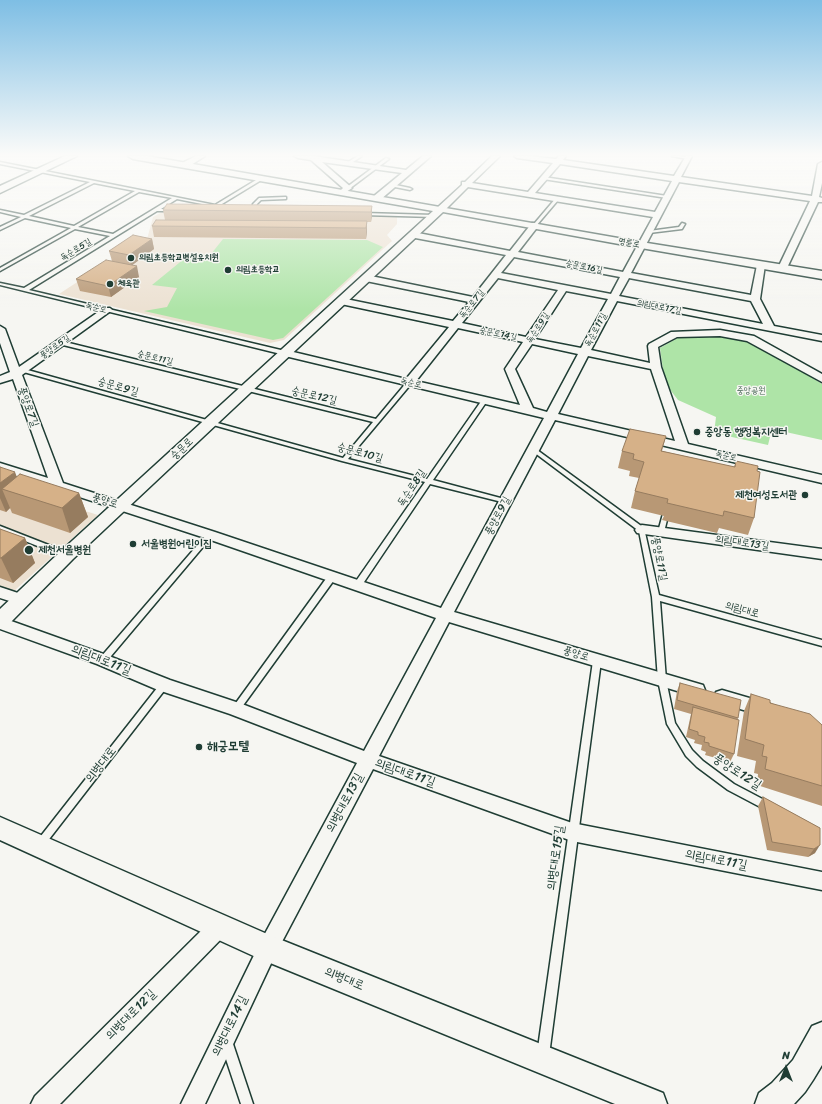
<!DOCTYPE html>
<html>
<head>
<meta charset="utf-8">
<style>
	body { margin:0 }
	#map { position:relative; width:822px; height:1104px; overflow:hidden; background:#f6f6f2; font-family:Sriracha,sans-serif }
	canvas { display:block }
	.north { position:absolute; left:766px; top:1048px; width:40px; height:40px; -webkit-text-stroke:3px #f6f6f2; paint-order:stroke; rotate:0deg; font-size:11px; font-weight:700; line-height:16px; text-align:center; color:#1f3d34 }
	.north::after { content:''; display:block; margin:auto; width:14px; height:18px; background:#1f3d34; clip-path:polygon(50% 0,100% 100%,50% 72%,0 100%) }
</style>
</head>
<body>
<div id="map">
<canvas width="822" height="1104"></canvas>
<div class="north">N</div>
</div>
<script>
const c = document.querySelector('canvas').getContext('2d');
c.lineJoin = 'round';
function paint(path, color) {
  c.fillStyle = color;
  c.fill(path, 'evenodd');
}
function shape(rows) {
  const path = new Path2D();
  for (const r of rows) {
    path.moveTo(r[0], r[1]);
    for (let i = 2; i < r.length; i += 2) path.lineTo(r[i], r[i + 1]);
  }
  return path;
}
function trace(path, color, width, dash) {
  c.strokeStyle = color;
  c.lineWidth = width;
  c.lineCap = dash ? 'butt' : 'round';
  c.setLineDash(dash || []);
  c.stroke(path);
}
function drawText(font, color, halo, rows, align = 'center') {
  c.font = font + ' Sriracha,"Poor Story",sans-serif';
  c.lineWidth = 3;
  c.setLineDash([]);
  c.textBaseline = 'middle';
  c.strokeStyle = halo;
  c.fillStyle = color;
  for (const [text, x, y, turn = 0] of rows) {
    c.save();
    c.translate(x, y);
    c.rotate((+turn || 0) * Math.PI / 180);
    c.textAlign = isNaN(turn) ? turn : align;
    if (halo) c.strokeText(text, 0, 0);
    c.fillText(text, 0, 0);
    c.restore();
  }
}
const built = shape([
	[164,211,397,215,397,224,387,235,392,241,284,340,270,343,59,294,132,246,147,239,153,217],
	[0,484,98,515,14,591,0,586]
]);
const green = shape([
	[223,239,367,240,383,247,283,338,273,340,144,311,167,307,177,288,152,285,190,254,211,254],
	[683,335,719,335,742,340,771,352,822,384,822,440,772,429,768,445,714,433,716,417,678,400,665,383,660,348]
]);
const service = shape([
	[358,156,362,156,350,164,348,164,348,162,358,156],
	[672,156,679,156,690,158,688,159,672,156],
	[386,158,389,159,349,189,347,189,347,187,386,158],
	[0,162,215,205,261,177,263,177,263,179,217,207,177,199,161,209,172,209,172,211,157,211,29,290,285,351,288,353,285,355,0,285,0,283,24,288,110,236,75,229,0,271,0,268,71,228,25,218,0,230,0,227,21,217,0,212,0,210,24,215,90,182,0,164,0,162],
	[94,183,135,191,74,226,29,216,94,183],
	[139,192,172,198,113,234,78,227,139,192],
	[544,177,667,196,669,197,667,198,543,179,543,177,544,177],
	[391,184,410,188,412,189,410,190,390,186,390,184,391,184],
	[285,197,286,197,286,199,261,200,257,204,254,212,251,211,253,204,259,198,285,197],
	[556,198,559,199,536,226,534,226,534,224,556,198],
	[364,213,434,215,436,216,434,217,363,215,362,214,364,213],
	[682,223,685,224,682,229,649,233,647,232,649,231,679,227,682,223],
	[61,341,376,419,407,382,411,382,411,384,348,459,427,479,482,400,486,400,487,401,433,480,508,500,509,501,506,503,430,484,360,588,354,588,353,586,354,584,425,482,342,461,20,371,19,370,20,369,24,369,343,458,373,422,59,344,58,343,61,341],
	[533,447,644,528,659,595,822,640,822,646,660,601,666,680,675,723,692,750,703,761,734,784,770,803,772,806,770,809,767,810,764,809,728,790,697,767,686,756,667,724,658,680,652,597,639,531,531,450,530,449,531,448,533,447],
	[664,510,666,510,669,512,664,532,661,534,658,532,664,510],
	[0,526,69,553,71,555,67,557,65,557,0,531,0,526],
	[208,533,210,533,213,535,106,662,103,663,100,662,99,660,100,658,208,533],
	[331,575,334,576,335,578,334,580,239,711,236,712,233,711,232,709,233,707,328,576,331,575],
	[597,658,600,659,601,661,549,1055,547,1059,543,1061,539,1059,537,1055,593,661,594,659,597,658],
	[164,682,167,683,168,685,167,687,43,847,40,848,37,847,35,844,37,841,161,683,164,682],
	[227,1038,231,1040,233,1044,253,1104,241,1104,221,1044,223,1040,227,1038]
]);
const minor = shape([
	[196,156,205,156,188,167,182,167,182,163,196,156],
	[294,156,313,156,406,170,423,156,431,156,380,200,377,200,373,198,374,196,402,173,322,162,352,188,343,194,339,192,343,188,311,160,298,158,294,156],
	[492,156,500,156,472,183,528,192,553,163,517,158,514,156,529,156,556,159,559,156,566,156,563,160,674,176,686,156,692,156,681,177,812,196,818,164,822,162,822,183,819,197,822,198,822,202,818,202,786,270,783,271,778,268,810,201,679,182,631,273,751,295,757,265,761,262,764,263,765,265,760,299,774,326,822,335,822,341,617,301,591,350,650,363,648,346,649,344,671,332,720,330,754,336,822,374,822,382,747,341,720,336,677,337,658,347,661,367,688,444,822,475,822,483,555,420,454,612,703,685,705,690,703,695,697,697,449,622,379,756,572,823,822,872,822,890,572,841,373,769,275,955,205,1104,181,1104,261,941,357,763,230,714,158,690,97,664,0,629,0,617,109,656,170,680,242,704,364,751,436,618,205,538,0,471,0,463,48,478,13,379,0,383,0,376,10,372,0,343,0,326,5,329,19,367,104,308,110,308,112,310,22,375,63,483,215,532,441,608,544,418,285,356,280,353,285,350,406,379,449,327,341,304,336,301,338,299,341,298,453,321,469,302,366,281,361,278,366,275,473,297,506,255,410,237,409,235,413,232,510,251,532,223,535,223,539,225,518,252,623,272,653,217,468,187,444,211,438,211,438,207,462,185,462,182,465,182,492,156],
	[560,164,672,181,655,212,535,193,560,164],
	[514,257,620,277,611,294,501,273,514,257],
	[498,278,558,290,526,337,462,323,498,278],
	[629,278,751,301,763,324,619,296,629,278],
	[566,291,608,299,581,348,535,339,566,291],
	[458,328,523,342,505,369,520,405,416,381,458,328],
	[532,344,578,354,547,412,533,408,515,369,532,344],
	[588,356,651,369,675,441,558,414,588,356],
	[642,525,822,549,822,559,637,533,635,530,637,527,642,525],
	[0,587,27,596,29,600,27,604,22,605,0,598,0,587],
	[722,690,770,704,772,709,770,714,764,716,716,702,714,697,716,692,722,690],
	[220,916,227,919,230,926,227,933,60,1104,31,1104,35,1096,213,919,220,916]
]);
const tertiary = shape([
	[65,156,77,156,0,193,0,186,65,156],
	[128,156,147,156,641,242,822,271,822,279,641,248,443,212,73,559,7,626,0,628,0,609,61,551,433,211,133,159,128,156],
	[0,817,274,937,663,1093,667,1104,615,1104,258,958,0,840,0,817],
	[822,1022,822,1065,813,1080,805,1092,794,1104,755,1104,759,1093,772,1083,793,1060,812,1026,822,1022]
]);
const wall = shape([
	[372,206,372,216,371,222,367,222,367,232,366,239,154,237,152,226,165,220,163,210],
	[152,239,154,249,132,265,139,277,111,297,80,291,76,279,112,261,109,251],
	[666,436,662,451,734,467,736,461,757,471,754,518,748,535,719,528,717,533,662,520,664,516,631,508,635,491,639,478,629,476,630,471,618,468,622,451],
	[0,467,17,477,79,493,88,517,70,533,12,513,10,508,6,512,0,510],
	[0,529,25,538,35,563,13,583,0,578],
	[680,683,738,718,737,720,734,754,730,762,705,755,706,752,701,750,702,745,694,743,695,740,686,737,691,714,674,709,677,691],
	[751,694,822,725,822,806,757,785,758,774,754,773,756,761,737,756,744,711],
	[763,797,820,828,815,853,808,857,767,850,758,806]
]);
const shadedWall = shape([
	[372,206,372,216,371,222,371,212],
	[367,221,367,232,366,239,366,228],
	[152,239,154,249,131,266,129,255],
	[137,266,139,277,111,297,108,286],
	[15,472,24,496,2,489,10,508,6,512,0,498,0,483],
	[79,493,88,517,70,533,62,508],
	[25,538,35,563,13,583,1,558],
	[820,845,815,853,808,857,814,849]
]);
const building = shape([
	[167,204,372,206,371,212,163,210,167,204],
	[156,220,367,221,366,228,152,226,156,220],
	[133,235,152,239,129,255,109,251,133,235],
	[106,260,137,266,108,286,76,279,106,260],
	[630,429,666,436,661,451,735,467,736,461,758,466,757,471,760,472,754,518,724,511,723,516,667,503,668,499,635,491,644,462,633,459,634,454,622,451,630,429],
	[0,467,15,472,0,483,0,467],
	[20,474,79,493,62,508,2,489,20,474],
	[0,529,25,538,1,558,0,558,0,529],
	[680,683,741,700,738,718,677,700,680,683],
	[751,694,770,700,770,703,810,714,822,725,822,786,765,769,767,757,762,756,764,745,745,739,751,694],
	[693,707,739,720,734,754,709,746,709,743,704,742,705,737,698,735,698,732,689,729,693,707],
	[763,797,820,828,820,845,814,849,772,842,763,797]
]);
const markers = [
	[131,258,4,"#1f3d34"],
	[228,270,4,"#1f3d34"],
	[110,284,4,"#1f3d34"],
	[697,432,4,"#1f3d34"],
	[805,495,4,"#1f3d34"],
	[133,544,4,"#1f3d34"],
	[29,550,5,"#1f3d34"],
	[199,747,4,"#1f3d34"]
];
const farStreetnames = [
	["명륜로",629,243,11],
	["독순로5길",76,250,-31],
	["숭문로16길",584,267,11],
	["독순로7길",472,304,-51],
	["의림대로17길",659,307,11],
	["독순로",96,308,14],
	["독순로9길",538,328,-57],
	["독순로11길",596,330,-62],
	["숭문로14길",498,334,12],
	["풍양로5길",55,347,-35],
	["숭문로11길",155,358,14],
	["독순로",411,383,13],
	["독순로",726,456,14]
];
const farPoinames = [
	["의림초등학교병설유치원",139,258],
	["의림초등학교",236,270],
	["체육관",118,284]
];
const farParknames = [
	["중앙공원",751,391]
];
const streetNames = [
	["숭문로9길",118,387,16],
	["숭문로12길",314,396,13],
	["풍양로7길",28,407,70],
	["숭문로",182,449,-43],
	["숭문로10길",360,453,15],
	["독순로8길",412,488,-56],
	["풍양로",105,501,18],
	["풍양로9길",498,516,-62],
	["의림대로13길",742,543,8],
	["풍양로11길",659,559,79],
	["의림대로",742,610,15],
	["풍양로",576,654,17]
];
const poiNames = [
	["중앙동 행정복지센터",705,432],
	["제천여성도서관",797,495,"right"],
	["서울병원어린이집",141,544],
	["제천서울병원",38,550]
];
const nearStreetnames = [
	["의림대로11길",101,660,21],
	["의병대로",101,765,-52],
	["풍양로12길",737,772,33],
	["의림대로11길",405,773,19],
	["의병대로13길",345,803,-62],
	["의병대로15길",556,858,-82],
	["의림대로11길",716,860,11],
	["의병대로",344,979,22],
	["의병대로12길",131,1015,-45],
	["의병대로14길",230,1026,-64]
];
const nearPoinames = [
	["해궁모텔",207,747]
];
paint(built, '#ece1d2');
paint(green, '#aee4a7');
trace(service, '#1f3d34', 3);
trace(minor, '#1f3d34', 3);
trace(tertiary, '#1f3d34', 3);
paint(service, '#f6f6f2');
paint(minor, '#f6f6f2');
paint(tertiary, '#f6f6f2');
paint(wall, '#b89875');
paint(shadedWall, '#967c5f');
paint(building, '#d6b188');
trace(building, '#967c5f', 1);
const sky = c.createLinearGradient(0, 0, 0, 310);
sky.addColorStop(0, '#7ebee4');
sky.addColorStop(0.5, '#fbfbf9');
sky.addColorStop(1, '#fbfbf900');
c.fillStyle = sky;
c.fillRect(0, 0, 822, 310);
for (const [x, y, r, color] of markers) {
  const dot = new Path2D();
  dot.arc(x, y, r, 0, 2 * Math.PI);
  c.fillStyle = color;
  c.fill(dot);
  trace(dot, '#f6f6f2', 1.5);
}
drawText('9px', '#1f3d34', '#f6f6f2', farStreetnames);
drawText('bold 9px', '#1f3d34', '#f6f6f2', farPoinames, 'left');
drawText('9px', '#3c5e4b', '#f6f6f2', farParknames);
drawText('11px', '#1f3d34', '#f6f6f2', streetNames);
drawText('bold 11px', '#1f3d34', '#f6f6f2', poiNames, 'left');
drawText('13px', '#1f3d34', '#f6f6f2', nearStreetnames);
drawText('bold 13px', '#1f3d34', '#f6f6f2', nearPoinames, 'left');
</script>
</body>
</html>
